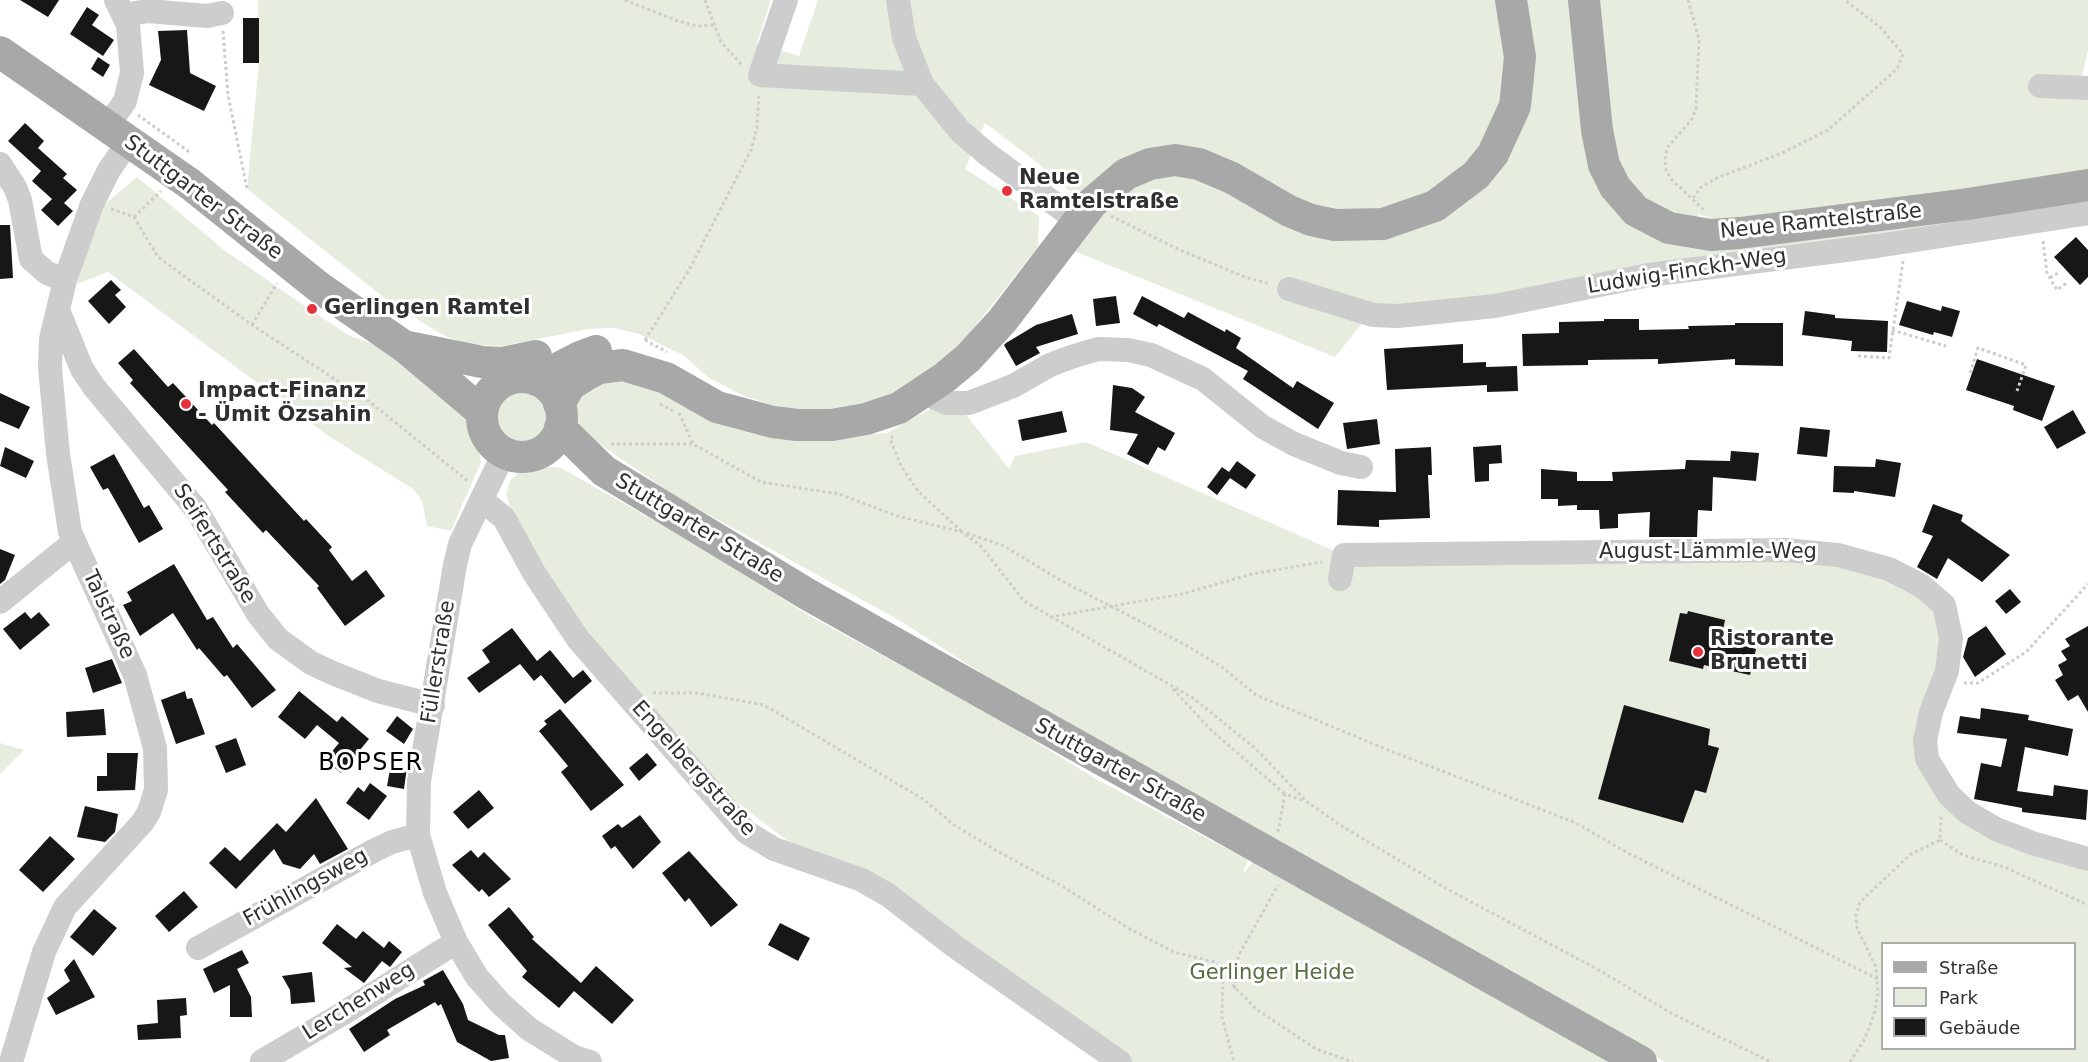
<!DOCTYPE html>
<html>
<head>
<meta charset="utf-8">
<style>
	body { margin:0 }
	#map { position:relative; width:2088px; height:1062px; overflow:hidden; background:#fff; font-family:"DejaVu Sans",sans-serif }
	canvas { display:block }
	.legend { position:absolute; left:1881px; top:942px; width:195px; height:108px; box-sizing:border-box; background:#fff; border:2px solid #acacac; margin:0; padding:8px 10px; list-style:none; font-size:18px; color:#303030 }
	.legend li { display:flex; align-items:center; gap:12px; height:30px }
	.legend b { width:30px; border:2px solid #acacac }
</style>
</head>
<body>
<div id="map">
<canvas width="2088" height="1062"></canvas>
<ul class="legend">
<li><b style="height:8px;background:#a8a8a8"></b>Straße</li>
<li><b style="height:16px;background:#e6edde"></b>Park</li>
<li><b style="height:16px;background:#171717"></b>Gebäude</li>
</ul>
</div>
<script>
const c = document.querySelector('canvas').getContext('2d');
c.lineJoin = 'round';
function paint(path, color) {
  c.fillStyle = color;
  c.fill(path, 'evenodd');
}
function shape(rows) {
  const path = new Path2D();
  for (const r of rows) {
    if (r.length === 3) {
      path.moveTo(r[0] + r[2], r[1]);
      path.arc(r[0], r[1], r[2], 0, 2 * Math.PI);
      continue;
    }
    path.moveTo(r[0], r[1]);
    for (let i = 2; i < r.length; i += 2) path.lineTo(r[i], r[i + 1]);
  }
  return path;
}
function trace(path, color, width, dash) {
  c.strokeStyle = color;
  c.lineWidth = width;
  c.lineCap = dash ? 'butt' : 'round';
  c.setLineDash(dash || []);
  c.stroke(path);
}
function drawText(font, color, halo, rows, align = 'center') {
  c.font = font + ' "DejaVu Sans",sans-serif';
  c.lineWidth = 6;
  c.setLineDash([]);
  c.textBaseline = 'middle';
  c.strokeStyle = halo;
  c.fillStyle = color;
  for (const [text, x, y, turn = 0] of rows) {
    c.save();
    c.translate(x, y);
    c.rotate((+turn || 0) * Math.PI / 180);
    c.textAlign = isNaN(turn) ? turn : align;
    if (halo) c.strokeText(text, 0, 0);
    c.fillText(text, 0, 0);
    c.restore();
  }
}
const green = shape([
	[258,0,771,0,757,43,799,56,818,0,1571,0,1583,89,1645,230,2088,193,2088,208,1491,302,1373,310,1335,357,1074,251,1103,214,1061,185,1038,163,985,123,965,169,1039,216,1038,247,965,339,915,385,852,409,792,411,744,396,709,378,683,355,639,334,614,328,588,329,503,346,465,344,443,335,391,303,247,189,259,63],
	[1596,0,2088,0,2088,51,2081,79,2039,95,2088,100,2088,176,1725,223,1698,214,1698,220,1688,221,1634,193,1615,158],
	[137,177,224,250,299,302,348,335,392,351,473,421,481,462,451,531,427,526,422,501,413,489,330,437,108,272,77,284,99,209],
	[617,377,815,439,887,433,952,397,1009,469,1015,456,1086,442,1344,555,1785,550,1922,586,1951,638,1925,741,1949,795,2088,859,2088,1062,1665,1062,1006,689,902,622,675,496,594,440,577,423,576,407,580,396,586,389],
	[1882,944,2074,944,2074,1048,1882,1048],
	[521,418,28],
	[540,466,561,468,699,546,808,615,995,717,1096,779,1248,860,1243,873,1253,862,1257,865,1259,860,1620,1062,1126,1062,793,845,722,791,604,664,517,527,506,494,511,480,519,472],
	[0,743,24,750,0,774]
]);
const building = shape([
	[20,0,59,0,48,17],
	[87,7,99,15,92,25,114,40,103,56,70,34],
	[243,18,259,18,259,63,243,63],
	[187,30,190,73,216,86,204,111,149,85,161,60,158,31],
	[98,57,110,65,103,77,91,69],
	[25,123,44,141,38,148,67,174,63,178,77,190,64,203,73,211,58,226,41,210,52,199,32,181,41,171,8,141],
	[0,225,10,225,13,278,0,279],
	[2076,237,2088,250,2088,277,2080,285,2054,257],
	[111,280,121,290,115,295,126,307,109,324,88,301],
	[1116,296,1120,323,1096,326,1093,299],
	[1142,296,1184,318,1188,312,1225,332,1226,329,1241,338,1236,348,1293,388,1297,381,1334,403,1318,429,1243,379,1248,371,1159,324,1157,327,1133,314],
	[1907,301,1941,311,1942,306,1960,311,1952,337,1934,332,1933,335,1899,325],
	[1805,311,1835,315,1835,318,1888,321,1887,352,1851,351,1852,341,1802,335],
	[1072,314,1078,334,1036,347,1040,353,1016,366,1004,345,1006,343,1036,325],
	[1604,319,1639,319,1639,330,1689,329,1688,326,1735,325,1735,323,1783,323,1783,366,1735,365,1735,359,1658,364,1658,359,1588,360,1588,365,1523,366,1522,334,1559,333,1559,322,1604,321],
	[1463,344,1463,363,1486,362,1486,367,1517,366,1518,391,1487,392,1487,385,1387,390,1384,349],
	[134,349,168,387,173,383,212,425,214,423,304,521,306,519,332,547,329,550,352,581,366,570,385,596,345,626,317,588,319,586,266,530,263,533,225,492,228,490,130,383,133,380,118,363],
	[1977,359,2055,386,2042,421,2013,410,2014,406,1966,390],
	[1113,385,1132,388,1145,397,1135,412,1175,433,1165,451,1158,447,1148,465,1127,454,1138,434,1110,430],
	[0,393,30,407,19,429,0,421],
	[2073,410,2086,433,2057,449,2044,427],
	[1062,411,1067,432,1022,441,1018,420],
	[1377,419,1380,444,1347,449,1343,423],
	[1800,427,1830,430,1827,457,1797,454],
	[1501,445,1502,463,1489,464,1489,481,1475,482,1473,447],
	[5,447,34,461,26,478,0,466],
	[1431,447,1432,475,1428,475,1430,518,1379,520,1379,527,1337,525,1338,490,1396,492,1395,449],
	[1731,451,1759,453,1756,481,1713,477,1712,511,1698,510,1697,537,1649,537,1650,512,1618,514,1618,528,1600,529,1599,510,1577,510,1577,505,1558,506,1558,499,1541,499,1541,469,1577,472,1577,481,1613,481,1612,472,1685,469,1686,460,1730,461],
	[114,454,144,508,149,505,163,529,139,543,108,488,103,490,90,467],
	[1876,459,1901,463,1895,497,1854,491,1854,493,1833,492,1834,466,1875,467],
	[1237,461,1256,475,1246,489,1230,478,1217,495,1207,487,1222,467,1229,472],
	[1933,504,1963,515,1961,521,2010,555,1982,582,1948,558,1937,579,1917,567,1933,536,1922,532],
	[0,549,15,555,5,580,0,584],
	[174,564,207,620,213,617,233,648,237,644,276,690,252,708,227,675,224,677,199,648,197,650,173,613,140,636,123,605,132,601,127,592],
	[2010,589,2021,602,2006,614,1995,601],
	[1688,611,1725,620,1721,640,1756,649,1750,675,1704,665,1703,669,1669,661,1680,613,1687,614],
	[25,612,31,619,39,612,50,625,20,650,3,629],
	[1986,626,2006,654,1975,677,1963,657,1968,638],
	[2088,626,2088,712,2078,695,2068,701,2055,680,2063,675,2058,665,2067,660,2061,651,2070,646,2065,639],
	[512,628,537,661,550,650,573,678,583,670,592,681,565,704,541,675,534,681,520,664,479,693,467,678,490,662,482,650],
	[112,659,122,683,93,693,85,668],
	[185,691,187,699,192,698,205,734,176,744,161,700],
	[299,691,337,722,342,716,369,739,341,773,325,760,339,743,317,725,305,739,278,717],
	[1624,705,1710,729,1708,745,1719,748,1706,793,1695,790,1683,823,1598,799],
	[1981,708,2029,715,2028,720,2073,729,2068,756,2025,747,2017,791,2053,796,2054,785,2088,790,2086,820,2022,812,2022,808,1974,799,1981,763,2001,767,2007,739,1957,733,1960,716,1980,719],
	[104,709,106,735,67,737,66,712],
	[560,709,624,785,591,811,561,772,568,766,539,731,547,724,544,721],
	[397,716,413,729,404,744,386,731],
	[236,738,246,765,226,773,215,746],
	[107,753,138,753,135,790,97,791,97,776,107,776],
	[647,753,657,765,639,781,629,768],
	[391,764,407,767,404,789,387,786],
	[370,783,387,796,369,820,346,803,358,787,364,792],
	[479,790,494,808,468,829,453,812],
	[316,798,348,849,320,864,314,854,300,869,283,864,274,849,236,889,209,863,225,847,240,861,277,823,286,832],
	[85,806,118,814,115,832,105,842,77,837],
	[640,815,661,842,633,869,615,846,611,849,602,836,618,824,622,828],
	[50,836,75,859,43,892,19,870],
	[471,850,478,858,484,852,511,879,489,897,482,889,479,892,452,865],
	[689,851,738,905,711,927,689,898,685,902,662,873],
	[184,891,198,907,169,932,155,916],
	[509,907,534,937,532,939,581,983,596,966,634,1000,612,1024,574,991,559,1008,522,977,527,971,488,925],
	[94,909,117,928,93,956,70,937],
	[780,923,810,938,798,961,768,945],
	[337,924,356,939,363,931,384,948,389,941,402,952,390,967,382,961,364,983,344,968,352,967,322,943],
	[242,950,249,963,237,969,251,997,252,1017,230,1017,230,985,214,993,203,969],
	[74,959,95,997,56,1015,47,998,70,981,64,970],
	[443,970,463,1004,468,1020,499,1035,505,1035,509,1058,491,1061,457,1042,441,1004,438,1006,435,1002,387,1030,390,1035,364,1052,349,1029,395,999,425,985,423,981],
	[312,972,315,1002,291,1004,290,990,282,976],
	[186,998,187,1015,180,1016,181,1038,138,1040,137,1025,158,1023,157,1000]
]);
const path = shape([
	[625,0,678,21,697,26,714,25],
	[705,0,721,42,742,65],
	[1688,0,1699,39,1696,109,1692,119,1667,148,1665,159,1666,170,1672,180,1704,210],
	[223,31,228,95,247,189],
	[138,115,188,151,186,154],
	[1693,198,1701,187,1717,178,1782,153,1828,130,1897,69,1903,54,1881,28,1845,0],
	[111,209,134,217,158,257,252,325,370,402,469,482],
	[1111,216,1182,251,1245,277,1270,284],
	[134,217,161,191],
	[2043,241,2047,273,2057,290,2068,282],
	[2050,278,2059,272],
	[252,325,277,283],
	[1892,330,1946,346],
	[645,340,667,352],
	[645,340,689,270,751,150,757,128,759,94],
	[1858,356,1889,358,1903,261],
	[1970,373,1978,348,2026,365,2017,391],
	[660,404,673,411],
	[679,413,693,444,761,482,839,494,897,516,962,532,980,545,1024,601,1193,698,1255,748,1306,801,1340,825,1447,889,1597,969,1671,1013,1771,1062],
	[893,436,890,439,901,466,918,491,961,531],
	[611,444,693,444],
	[967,533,1004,546,1060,580,1184,644,1222,667,1256,695,1388,750,1576,823,1626,852,1878,979],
	[1050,617,1182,594,1252,574,1322,562],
	[1964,683,1978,683,2026,652,2088,584],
	[1173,689,1213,732,1285,794],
	[653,693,697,693,764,705,923,799,954,825,997,851,1062,886,1128,928,1174,952,1214,962,1223,975,1222,1017,1234,1062],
	[1278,832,1285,794,1305,801],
	[1940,840,1963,855,2004,867,2088,905],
	[1224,976,1256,1009,1316,1049,1353,1062],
	[1235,989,1235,966,1240,953,1278,885],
	[1850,1062,1864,1040,1874,1015,1878,994,1876,967,1857,928,1856,915,1860,902,1911,854,1940,840,1941,816]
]);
const minor = shape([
	[786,0,760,75,922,84],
	[898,0,904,38,922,84,960,131,987,154,1078,221],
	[124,15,148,11,207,16,222,13],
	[2040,86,2088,88],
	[108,126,125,101,132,73,128,25,116,0],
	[0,164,15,187,20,200,31,259,47,273,65,280],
	[1289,289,1373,315,1398,316,1495,306,1649,275,1877,246,2088,213],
	[58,310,82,369,94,387,196,509,258,614,278,639,311,663,335,674,378,691,433,705],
	[924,393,947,403,969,403,1013,386,1050,365,1071,357,1098,349,1128,350,1151,355,1203,379,1263,427,1294,444,1341,463,1361,467],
	[504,453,460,544,455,565,419,781,418,835,435,893,456,942,477,977,501,1004,529,1029,574,1057,590,1062],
	[482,500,504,518,534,573,578,639,746,832,774,849,862,880,888,895,957,948,1120,1062],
	[1340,579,1344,555,1785,550,1838,555,1889,569,1922,586,1944,605,1951,638,1947,671,1931,712,1925,741,1927,759,1949,795,1967,812,1996,829,2032,843,2088,859],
	[0,602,74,542],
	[198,948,375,850,392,842,418,835],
	[262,1061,342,1014,456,942],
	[11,1062,44,952,65,907,142,823,149,812,156,790,155,748,135,675,70,532,58,454,50,368,51,339,65,280,92,204,109,170,129,141]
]);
const major = shape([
	[1584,0,1597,130,1604,165,1615,187,1636,211,1669,228,1711,235,1740,233,1968,204,2088,185],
	[0,52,190,184,320,288,405,347,482,412],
	[408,347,482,362,503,363,536,356],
	[522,417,40],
	[536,380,580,357,596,351],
	[559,404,570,385,586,375,599,368,623,365,666,378,717,407,773,422,797,425,832,425,866,419,899,408,944,378,968,358,1002,321,1092,203,1126,174,1150,164,1175,160,1199,164,1232,178,1289,211,1311,220,1335,225,1383,224,1435,206,1476,175,1493,154,1515,106,1520,57,1511,0],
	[560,428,604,471,807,594,1641,1062]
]);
const markers = [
	[1007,191,6,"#e7323d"],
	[312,309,6,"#e7323d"],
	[186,404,6,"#e7323d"],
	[1698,652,6,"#e7323d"]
];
const poiNames = [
	["Neue",1019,179],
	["Ramtelstraße",1019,203],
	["Gerlingen Ramtel",324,309],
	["Impact-Finanz",198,392],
	["- Ümit Özsahin",198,416],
	["Ristorante",1710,640],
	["Brunetti",1710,664]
];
const streetNames = [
	["Stuttgarter Straße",203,198,37],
	["Neue Ramtelstraße",1821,222,-6],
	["Ludwig-Finckh-Weg",1687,272,-9],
	["Stuttgarter Straße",699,529,31],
	["Seifertstraße",214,544,58],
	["August-Lämmle-Weg",1708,553],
	["Talstraße",108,615,65],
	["Füllerstraße",439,662,-81],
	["Engelbergstraße",693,769,48],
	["Stuttgarter Straße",1120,771,29],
	["Frühlingsweg",306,888,-29],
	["Lerchenweg",359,1002,-32]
];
const parkNames = [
	["Gerlinger Heide",1272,974]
];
const quarterNames = [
	["BOPSER",371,764]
];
paint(green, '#e6edde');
paint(building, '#171717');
trace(path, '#cdcdcd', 3, [3, 3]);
trace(minor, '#cdcdcd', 24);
trace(major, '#a8a8a8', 32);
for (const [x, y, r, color] of markers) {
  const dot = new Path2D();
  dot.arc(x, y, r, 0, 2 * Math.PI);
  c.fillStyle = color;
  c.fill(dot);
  trace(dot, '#fff', 2);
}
drawText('bold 21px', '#303030', '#fff', poiNames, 'left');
drawText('21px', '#303030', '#fff', streetNames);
drawText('21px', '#536d3c', '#fff', parkNames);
c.letterSpacing = '1.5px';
drawText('24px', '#000', '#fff', quarterNames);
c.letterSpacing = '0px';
</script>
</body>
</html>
